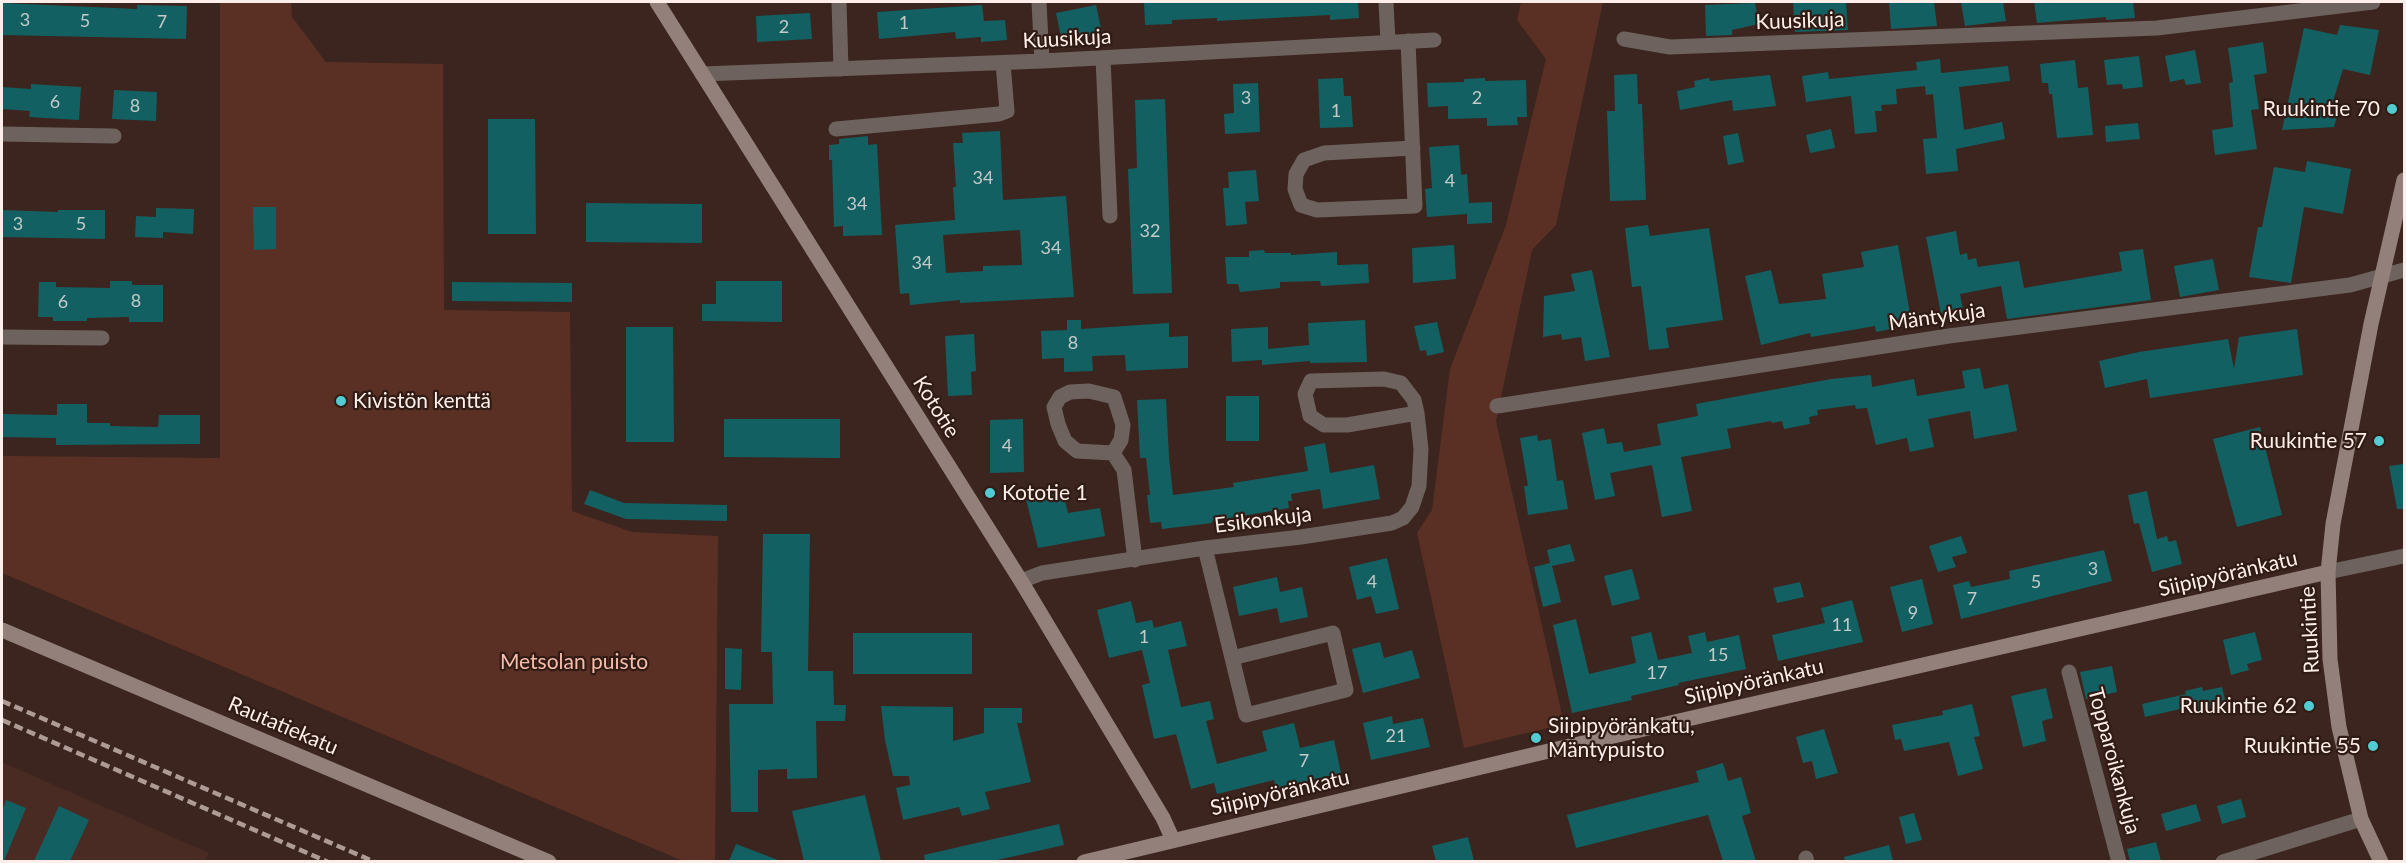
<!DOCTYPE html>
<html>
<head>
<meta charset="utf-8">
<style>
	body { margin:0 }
	#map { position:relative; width:2406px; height:863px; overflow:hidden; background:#3b251e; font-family:Lato,sans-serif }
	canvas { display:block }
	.frame { position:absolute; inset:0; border:3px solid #feeee9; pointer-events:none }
</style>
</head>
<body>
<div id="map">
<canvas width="2406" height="863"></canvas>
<div class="frame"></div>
</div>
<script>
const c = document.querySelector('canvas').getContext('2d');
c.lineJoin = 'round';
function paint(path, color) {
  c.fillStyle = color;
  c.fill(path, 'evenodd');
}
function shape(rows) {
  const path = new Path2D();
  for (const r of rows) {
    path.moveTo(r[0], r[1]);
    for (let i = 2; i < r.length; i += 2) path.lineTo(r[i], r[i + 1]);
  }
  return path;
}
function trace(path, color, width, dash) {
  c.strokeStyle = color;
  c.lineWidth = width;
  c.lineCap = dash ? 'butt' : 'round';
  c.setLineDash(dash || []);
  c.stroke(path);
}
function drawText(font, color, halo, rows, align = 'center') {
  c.font = font + ' Lato,sans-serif';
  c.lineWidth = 4.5;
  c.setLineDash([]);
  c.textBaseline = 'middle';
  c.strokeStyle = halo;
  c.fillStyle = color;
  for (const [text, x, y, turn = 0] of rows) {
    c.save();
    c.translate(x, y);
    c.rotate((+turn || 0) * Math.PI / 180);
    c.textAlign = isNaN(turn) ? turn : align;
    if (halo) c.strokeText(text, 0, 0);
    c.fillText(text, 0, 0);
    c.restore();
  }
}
const built = shape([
	[2,762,209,853,204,862,2,861]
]);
const green = shape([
	[220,2,291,2,292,17,326,62,443,64,444,310,570,312,572,511,632,532,718,536,715,861,683,861,2,573,2,456,220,458],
	[1521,2,1603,2,1556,225,1532,250,1496,421,1564,724,1464,748,1417,533,1432,510,1450,369,1506,225,1546,59,1517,20]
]);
const building = shape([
	[1144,2,1358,2,1359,18,1330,20,1330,15,1217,21,1217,18,1172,20,1172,24,1145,25],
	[1793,2,1846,2,1848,30,1795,32],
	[1889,2,1934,2,1937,26,1891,29],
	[1961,2,2003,2,2006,21,1965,26],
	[2034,2,2133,2,2135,18,2106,20,2106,17,2037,23],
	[2,3,137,9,137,5,187,6,186,39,2,35],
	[1755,3,1759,24,1732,30,1732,35,1706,36,1705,5],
	[982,5,984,21,1005,20,1007,40,981,42,981,37,956,39,955,32,879,39,877,12],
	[1096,5,1102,33,1062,42,1056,13],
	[810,13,812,39,757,42,756,16],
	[2340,25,2379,30,2370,75,2343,69,2330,111,2338,113,2334,127,2282,130,2304,28,2337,35],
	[2263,42,2267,73,2254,75,2259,109,2251,110,2257,149,2215,155,2212,130,2233,127,2229,83,2233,82,2228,48],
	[2195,50,2201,83,2186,85,2184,79,2170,82,2165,56],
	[2139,56,2143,87,2123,89,2122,84,2107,85,2104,60],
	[1940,59,1941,73,2008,66,2010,81,1959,87,1964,130,2002,122,2005,139,1956,149,1958,171,1926,174,1923,139,1937,138,1933,94,1926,95,1925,86,1896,89,1897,104,1881,105,1882,111,1875,111,1877,132,1855,134,1851,96,1806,102,1802,76,1828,72,1829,79,1917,70,1916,62],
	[2075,60,2078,88,2088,87,2093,135,2057,138,2052,94,2049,94,2048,83,2042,83,2040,64],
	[1637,74,1638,104,1642,104,1646,200,1610,201,1607,111,1615,111,1614,75],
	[1770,75,1776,106,1733,111,1732,100,1680,110,1677,91,1695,87,1694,81,1709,78,1710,81],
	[1343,78,1344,96,1351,96,1353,127,1320,128,1318,79],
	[1485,78,1485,81,1526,80,1527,117,1517,117,1518,125,1487,126,1487,118,1448,119,1448,106,1428,107,1427,83,1464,82,1464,79],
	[1258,83,1260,132,1225,134,1224,114,1234,113,1233,84],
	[31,84,81,87,79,120,29,117,30,111,2,109,2,87,31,89],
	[114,90,157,92,156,121,112,119],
	[1165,99,1172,293,1133,294,1128,169,1137,168,1135,100],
	[488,119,535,119,536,234,488,234],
	[2138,123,2140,139,2106,142,2105,126],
	[1831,129,1835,148,1810,153,1806,135],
	[1000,131,1003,200,1066,196,1074,297,960,303,960,300,910,305,909,293,900,294,895,225,955,220,953,187,956,187,953,143,963,143,962,133],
	[1020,230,1022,265,983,266,983,271,946,273,943,235],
	[1738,133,1744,162,1728,165,1723,136],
	[868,136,868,145,877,144,882,235,843,236,843,226,834,227,832,160,829,160,829,145,839,144,839,139],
	[1459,145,1461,175,1467,174,1469,203,1492,202,1492,223,1467,224,1467,214,1427,217,1425,189,1432,188,1429,147],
	[2307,161,2351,169,2343,214,2304,207,2291,283,2249,277,2258,227,2262,227,2274,167,2305,172],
	[1256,170,1259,201,1245,202,1247,224,1226,226,1223,188,1229,188,1228,172],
	[586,203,702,204,702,243,586,242],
	[253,207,276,207,276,249,254,250],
	[156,208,194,209,193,234,163,232,163,238,135,237,136,216,156,217],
	[2,210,58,212,58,210,105,210,105,239,2,237],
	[1648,225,1650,236,1709,228,1723,320,1666,328,1669,348,1649,350,1641,286,1632,287,1625,228],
	[1956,231,1960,255,1967,253,1968,260,1976,258,1978,267,2019,261,2024,288,2122,271,2119,252,2143,249,2151,300,2007,319,2001,286,1960,294,1964,315,1942,319,1926,237],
	[1454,245,1456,279,1413,283,1412,248],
	[1898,245,1912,325,1876,332,1875,326,1811,337,1810,333,1761,345,1745,276,1771,270,1779,304,1826,299,1822,274,1864,267,1861,252],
	[1264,250,1265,253,1291,253,1291,255,1337,252,1337,265,1368,264,1369,283,1321,286,1320,281,1280,282,1280,288,1240,292,1238,284,1227,284,1225,257,1249,257,1249,251],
	[2213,259,2219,290,2180,297,2174,266],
	[1592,270,1610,357,1585,361,1581,337,1562,340,1561,334,1543,337,1544,296,1575,291,1571,274],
	[110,281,132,281,132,285,163,285,163,322,129,322,129,317,87,318,87,321,53,321,53,317,38,317,39,282,56,282,56,287,110,288],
	[716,281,782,281,782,322,702,321,702,304,716,304],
	[452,282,572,283,572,302,452,301],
	[1067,320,1081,320,1081,329,1169,323,1169,337,1188,336,1188,368,1126,371,1125,355,1092,356,1093,371,1064,372,1064,358,1042,359,1041,331,1067,330],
	[1365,320,1367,362,1310,363,1310,361,1262,365,1262,360,1232,362,1231,329,1268,327,1268,349,1309,345,1308,323],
	[1437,322,1444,352,1427,356,1426,350,1420,351,1414,326],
	[626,327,673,327,674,442,626,442],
	[2297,329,2303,375,2150,398,2147,379,2105,388,2099,361,2139,352,2228,339,2234,369,2239,337],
	[974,334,976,371,971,372,972,395,948,396,945,336],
	[1980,368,1984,389,2008,384,2017,431,1974,439,1970,411,1928,419,1934,447,1910,452,1907,438,1876,445,1867,408,1856,409,1855,405,1817,410,1818,415,1809,417,1810,424,1784,429,1782,421,1772,423,1771,421,1727,429,1731,448,1681,457,1692,511,1662,517,1652,465,1610,473,1615,496,1595,500,1582,433,1604,428,1607,444,1622,442,1624,452,1661,445,1657,424,1698,416,1696,404,1831,379,1871,375,1872,387,1914,379,1917,396,1965,388,1962,371],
	[1226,396,1259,396,1259,441,1226,441],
	[1166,399,1169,457,1173,495,1234,487,1233,483,1308,471,1304,447,1325,443,1330,473,1374,465,1380,499,1323,509,1320,489,1291,494,1292,501,1288,501,1289,508,1212,521,1212,523,1162,529,1161,522,1150,523,1147,495,1150,495,1146,458,1140,458,1137,400],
	[57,404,87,404,87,423,110,423,110,426,158,427,159,415,200,415,200,444,56,445,56,438,2,437,2,414,57,415],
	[724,419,840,419,840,458,724,457],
	[1023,419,1024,472,990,473,990,420],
	[2260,427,2282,515,2237,527,2213,439],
	[1537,435,1538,441,1551,439,1557,481,1563,480,1568,509,1528,515,1524,486,1528,486,1520,438],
	[2404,464,2404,509,2397,509,2389,466],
	[590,490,624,503,727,505,727,521,626,519,584,504],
	[2147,491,2157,539,2167,536,2169,542,2176,540,2182,564,2152,572,2139,523,2134,524,2128,495],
	[1063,492,1068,513,1100,508,1105,536,1038,548,1026,499],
	[763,534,810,534,808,671,833,671,834,705,846,705,845,721,816,721,817,778,787,779,787,769,758,770,758,812,731,812,729,704,773,704,772,652,761,652],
	[1961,536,1967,553,1952,557,1956,567,1938,572,1929,546],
	[1570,544,1575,561,1552,566,1561,602,1543,607,1534,567,1550,563,1547,550],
	[2104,550,2112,581,1961,619,1953,585,1969,581,1971,587,2010,579,2009,571],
	[1387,558,1399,609,1376,614,1371,596,1357,600,1349,567],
	[1632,569,1640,599,1612,606,1604,576],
	[1277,577,1280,592,1302,587,1308,617,1280,623,1277,608,1239,616,1233,587],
	[1922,579,1933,624,1902,632,1890,587],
	[1800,582,1804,597,1777,603,1773,588],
	[1852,600,1863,642,1778,661,1772,635,1825,623,1821,608],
	[1131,601,1136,623,1152,620,1154,628,1181,621,1187,646,1168,650,1181,707,1210,701,1214,719,1206,721,1217,764,1267,751,1262,731,1294,723,1300,748,1334,740,1341,773,1276,789,1274,780,1217,794,1214,783,1191,789,1176,734,1154,739,1142,685,1150,683,1142,650,1109,658,1097,610],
	[1576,619,1589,674,1636,663,1631,637,1651,632,1658,660,1692,653,1688,636,1705,632,1707,642,1739,635,1746,669,1678,683,1679,685,1631,696,1632,700,1572,713,1553,625],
	[2255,632,2262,660,2247,664,2249,670,2231,675,2223,640],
	[853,633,972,633,972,674,853,674],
	[1380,642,1384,658,1412,650,1420,678,1363,693,1352,649],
	[725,648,742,649,741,690,725,689],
	[2112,666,2117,692,2086,699,2080,672],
	[2202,687,2203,691,2222,687,2226,704,2191,713,2189,707,2145,717,2142,704,2186,694,2185,691],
	[2046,688,2053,718,2042,721,2046,741,2023,747,2011,696],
	[1972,704,1980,736,1974,737,1983,769,1958,776,1949,742,1904,751,1901,739,1895,740,1892,725,1943,715,1942,711],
	[881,706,953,707,953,741,984,733,984,708,1022,708,1022,723,1017,723,1031,782,985,792,990,809,962,816,959,807,903,820,896,788,910,785,909,776,893,776,885,740],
	[1392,716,1393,724,1423,718,1430,747,1371,760,1363,723],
	[1824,729,1838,773,1816,779,1812,761,1803,763,1796,737],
	[1723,763,1728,781,1741,777,1751,813,1742,816,1756,861,1723,861,1708,815,1576,848,1567,815,1699,782,1696,771],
	[865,795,881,861,804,861,792,811],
	[2241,799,2246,817,2222,824,2217,806],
	[6,800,26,808,4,861,2,861,2,811],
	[2196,804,2201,821,2166,831,2161,814],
	[59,806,89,820,70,861,34,861],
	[1914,813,1922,840,1906,844,1899,817],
	[1059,824,1064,845,993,861,925,861,924,855],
	[1468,837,1474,861,1436,861,1432,846],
	[2156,842,2161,861,2130,861,2127,849],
	[736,844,778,860,778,861,729,861],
	[1889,845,1893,861,1845,861,1844,857]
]);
const street = shape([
	[839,2,841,69],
	[1039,2,1042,61],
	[1386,2,1388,42],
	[1624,39,1670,47,2157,28,2373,2],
	[1408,41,1415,206,1317,210,1301,205,1295,189,1296,174,1304,160,1324,153,1413,148],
	[1103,58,1110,216],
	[702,74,1042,61,1434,40],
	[836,129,999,114,1007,111,1003,63],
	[2,134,114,136],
	[2,337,102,338],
	[1497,406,1949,336,2350,285,2404,270],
	[1113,453,1077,451,1065,441,1058,424,1054,407,1060,397,1070,392,1089,391,1114,397,1123,425,1121,440,1113,453,1124,470,1135,560],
	[1205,548,1246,715,1346,690,1333,633,1232,658],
	[2328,572,2404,556],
	[1021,581,1042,573,1205,548,1301,537,1392,523,1403,518,1412,507,1419,486,1421,449,1417,413,1414,400,1401,383,1384,379,1311,381,1305,394,1310,416,1324,425,1347,425,1417,413],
	[2069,672,2119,862],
	[1806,858,1807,862],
	[2223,862,2361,819]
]);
const secondary = shape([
	[657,2,1021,581,1163,818,1173,840],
	[2,630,549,862],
	[1084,862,1557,749,2328,572],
	[2381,862,2361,819,2339,727,2330,659,2328,572,2333,524,2371,324,2404,180]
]);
const rail = shape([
	[2,701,375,862],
	[2,720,328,862]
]);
const markers = [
	[2392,109,6,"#51ccd2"],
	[341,401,6,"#51ccd2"],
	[2379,441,6,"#51ccd2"],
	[990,493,6,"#51ccd2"],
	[2309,706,6,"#51ccd2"],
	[1536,738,6,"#51ccd2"],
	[2373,746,6,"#51ccd2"]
];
const numberNames = [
	["3",25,20],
	["5",85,21],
	["7",162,22],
	["1",904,23],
	["2",784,27],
	["3",1246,98],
	["2",1477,98],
	["6",55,102],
	["8",135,106],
	["1",1336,111],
	["34",983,178],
	["4",1450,181],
	["34",857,204],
	["3",18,224],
	["5",81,224],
	["32",1150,231],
	["34",1051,248],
	["34",922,263],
	["8",136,301],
	["6",63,302],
	["8",1073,343],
	["4",1007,446],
	["3",2093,569],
	["4",1372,582],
	["5",2036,582],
	["7",1972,599],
	["9",1913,613],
	["11",1842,625],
	["1",1144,637],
	["15",1718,655],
	["17",1657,673],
	["21",1396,736],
	["7",1304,761]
];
const streetNames = [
	["Kuusikuja",1800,21,-2],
	["Kuusikuja",1067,39,-3],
	["Mäntykuja",1937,317,-8],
	["Kototie",936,407,58],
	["Esikonkuja",1263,520,-7],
	["Siipipyöränkatu",2228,574,-13],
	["Ruukintie",2310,630,-93],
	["Siipipyöränkatu",1754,682,-13],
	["Rautatiekatu",283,726,23],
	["Topparoikankuja",2114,761,75],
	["Siipipyöränkatu",1280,793,-13]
];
const poiNames = [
	["Ruukintie 70",2380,109],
	["Kivistön kenttä",353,401,"left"],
	["Ruukintie 57",2367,441],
	["Kototie 1",1002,493,"left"],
	["Ruukintie 62",2297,706],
	["Siipipyöränkatu,",1548,726,"left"],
	["Mäntypuisto",1548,750,"left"],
	["Ruukintie 55",2361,746]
];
const parkNames = [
	["Metsolan puisto",574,662]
];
paint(built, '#492b23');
paint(green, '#5b3024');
paint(building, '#136063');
trace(street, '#6d625e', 15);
trace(secondary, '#93807a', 15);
trace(rail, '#ae9b96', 4.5, [9, 4.5]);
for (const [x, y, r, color] of markers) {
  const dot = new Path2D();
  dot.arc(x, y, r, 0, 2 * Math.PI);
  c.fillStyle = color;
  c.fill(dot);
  trace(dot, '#301b15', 2);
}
drawText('18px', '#c3cac8', null, numberNames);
drawText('21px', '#feeee9', '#301b15', streetNames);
drawText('21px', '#feeee9', '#301b15', poiNames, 'right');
drawText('21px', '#f6bdab', '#301b15', parkNames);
</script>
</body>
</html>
